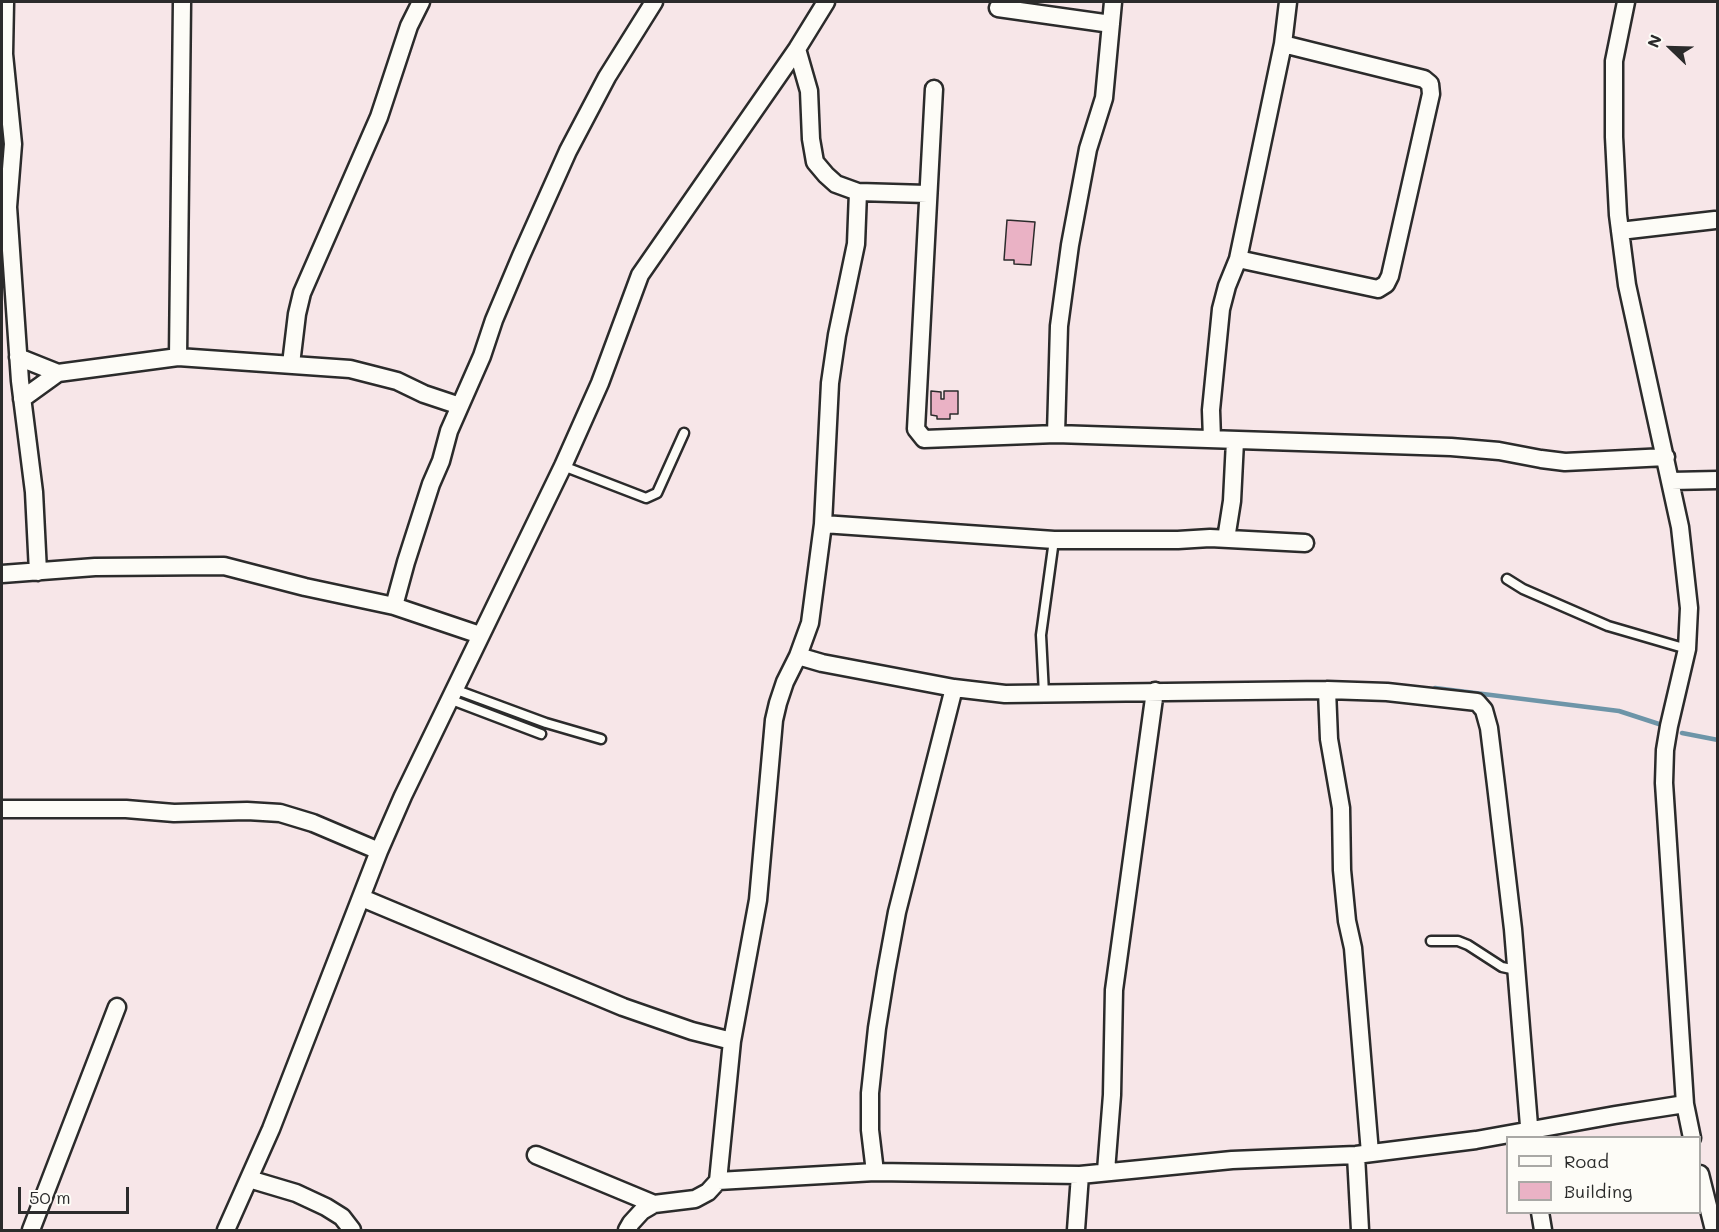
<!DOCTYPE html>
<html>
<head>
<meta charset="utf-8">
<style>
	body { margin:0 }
	#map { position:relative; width:1719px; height:1232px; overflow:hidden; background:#f7e6e8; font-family:Mali,sans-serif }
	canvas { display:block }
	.frame { position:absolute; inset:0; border:3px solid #2b2b2b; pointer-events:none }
	.legend { position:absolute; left:1506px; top:1136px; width:195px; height:78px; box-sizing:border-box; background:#fdfcf7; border:2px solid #a9a8a5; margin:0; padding:8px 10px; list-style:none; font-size:18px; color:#2b2b2b }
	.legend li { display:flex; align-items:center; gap:12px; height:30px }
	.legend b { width:30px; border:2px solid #a9a8a5 }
	.north { position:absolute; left:1641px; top:18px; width:60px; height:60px; -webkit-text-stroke:4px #fdfcf7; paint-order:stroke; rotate:293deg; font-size:16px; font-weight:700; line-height:24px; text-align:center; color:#2b2b2b }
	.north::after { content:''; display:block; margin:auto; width:21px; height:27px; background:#2b2b2b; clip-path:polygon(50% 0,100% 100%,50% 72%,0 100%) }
	.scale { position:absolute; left:18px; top:1187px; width:111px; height:27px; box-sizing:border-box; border:3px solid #2b2b2b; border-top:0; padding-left:8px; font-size:18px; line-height:21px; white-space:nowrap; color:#2b2b2b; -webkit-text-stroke:4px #fdfcf7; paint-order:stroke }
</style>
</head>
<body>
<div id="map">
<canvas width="1719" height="1232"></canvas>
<div class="frame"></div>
<ul class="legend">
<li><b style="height:8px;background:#fdfcf7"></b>Road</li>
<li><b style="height:16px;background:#eab2c5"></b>Building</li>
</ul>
<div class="north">N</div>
<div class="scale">50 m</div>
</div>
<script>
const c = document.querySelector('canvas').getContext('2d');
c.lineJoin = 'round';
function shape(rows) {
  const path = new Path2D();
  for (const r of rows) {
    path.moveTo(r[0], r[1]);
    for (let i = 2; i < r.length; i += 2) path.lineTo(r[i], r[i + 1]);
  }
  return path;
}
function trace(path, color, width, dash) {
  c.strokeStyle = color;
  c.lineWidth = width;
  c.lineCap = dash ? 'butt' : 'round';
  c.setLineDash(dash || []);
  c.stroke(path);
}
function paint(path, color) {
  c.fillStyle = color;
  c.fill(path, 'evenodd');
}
const stream = shape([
	[1435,688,1619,711,1662,725],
	[1682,733,1718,740]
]);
const building = shape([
	[1007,220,1035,222,1031,265,1014,264,1014,260,1004,260,1007,220],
	[931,391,941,392,941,399,944,399,944,391,958,391,958,414,950,414,950,419,937,419,937,416,931,415,931,391]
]);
const lane = shape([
	[563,466,646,498,657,493,684,433],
	[1507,579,1523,589,1608,626,1687,649],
	[454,689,546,723,601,739],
	[1044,694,1041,635,1054,540],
	[449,699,541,734],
	[1431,941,1458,941,1468,945,1502,967,1516,970]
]);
const street = shape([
	[5,2,4,54,13,144,8,207,20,381,34,492,38,572],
	[1626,2,1614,61,1614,137,1618,215,1627,285,1680,527,1689,608,1687,649,1669,726,1665,750,1664,783,1685,1104,1692,1138],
	[998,8,1111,24],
	[797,49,809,91,811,139,815,162,826,175,836,184,858,192,927,194],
	[934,89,916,429,924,439,1056,434,1451,447,1499,451,1541,459,1565,462,1666,457],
	[1620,231,1715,220],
	[1238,259,1378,289,1386,284,1390,276,1431,94,1430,84,1424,79,1283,44],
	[18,357,58,373,178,357,350,369,397,381,424,394,460,406],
	[178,357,182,2],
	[291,364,297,314,302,293,379,117,409,26,421,2],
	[22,399,58,373],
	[1056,434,1059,326,1070,245,1088,149,1104,98,1113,2],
	[1212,439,1211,410,1221,309,1227,286,1238,259,1283,44,1288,2],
	[1671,481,1718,480],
	[823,524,1054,540,1178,540,1210,538,1305,543],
	[1226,539,1232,501,1235,441],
	[2,574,95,567,224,566,305,587,394,606,480,635],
	[394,606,406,562,431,484,441,461,449,431,482,356,494,320,521,256,568,151,607,77,654,2],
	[798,656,822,663,954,688,1005,694,1327,690,1387,692,1477,702,1484,710,1489,728,1496,785,1513,929,1530,1138],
	[1327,690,1329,739,1341,808,1342,870,1347,921,1353,948,1370,1153],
	[2,809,126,809,174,813,247,811,280,813,313,823,379,851],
	[362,898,623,1007,692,1031,732,1041],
	[536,1155,654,1204],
	[1356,1155,1360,1230],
	[1106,1171,1112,1095,1114,990,1155,691],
	[875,1172,870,1130,870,1093,877,1028,886,972,897,912,954,688],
	[1700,1174,1714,1230],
	[249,1179,296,1193,326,1207,342,1217,352,1230],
	[718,1181,875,1172,1080,1175,1232,1160,1356,1155,1476,1140,1615,1115,1685,1104],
	[1540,1212,1543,1230],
	[31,1230,117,1007],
	[226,1230,271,1129,379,851,403,796,563,466,600,383,640,275,797,49,826,2],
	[627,1230,631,1223,642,1211,654,1204,695,1199,708,1192,718,1181,732,1041,758,900,774,720,778,703,785,682,798,656,810,623,823,524,830,383,837,335,856,244,858,192],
	[1076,1230,1080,1175]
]);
trace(stream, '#6e95a8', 4.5);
paint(building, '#eab2c5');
trace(building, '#2b2b2b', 1.5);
trace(lane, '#2b2b2b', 13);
trace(street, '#2b2b2b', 21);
trace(lane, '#fdfcf7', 8);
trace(street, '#fdfcf7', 16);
</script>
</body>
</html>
